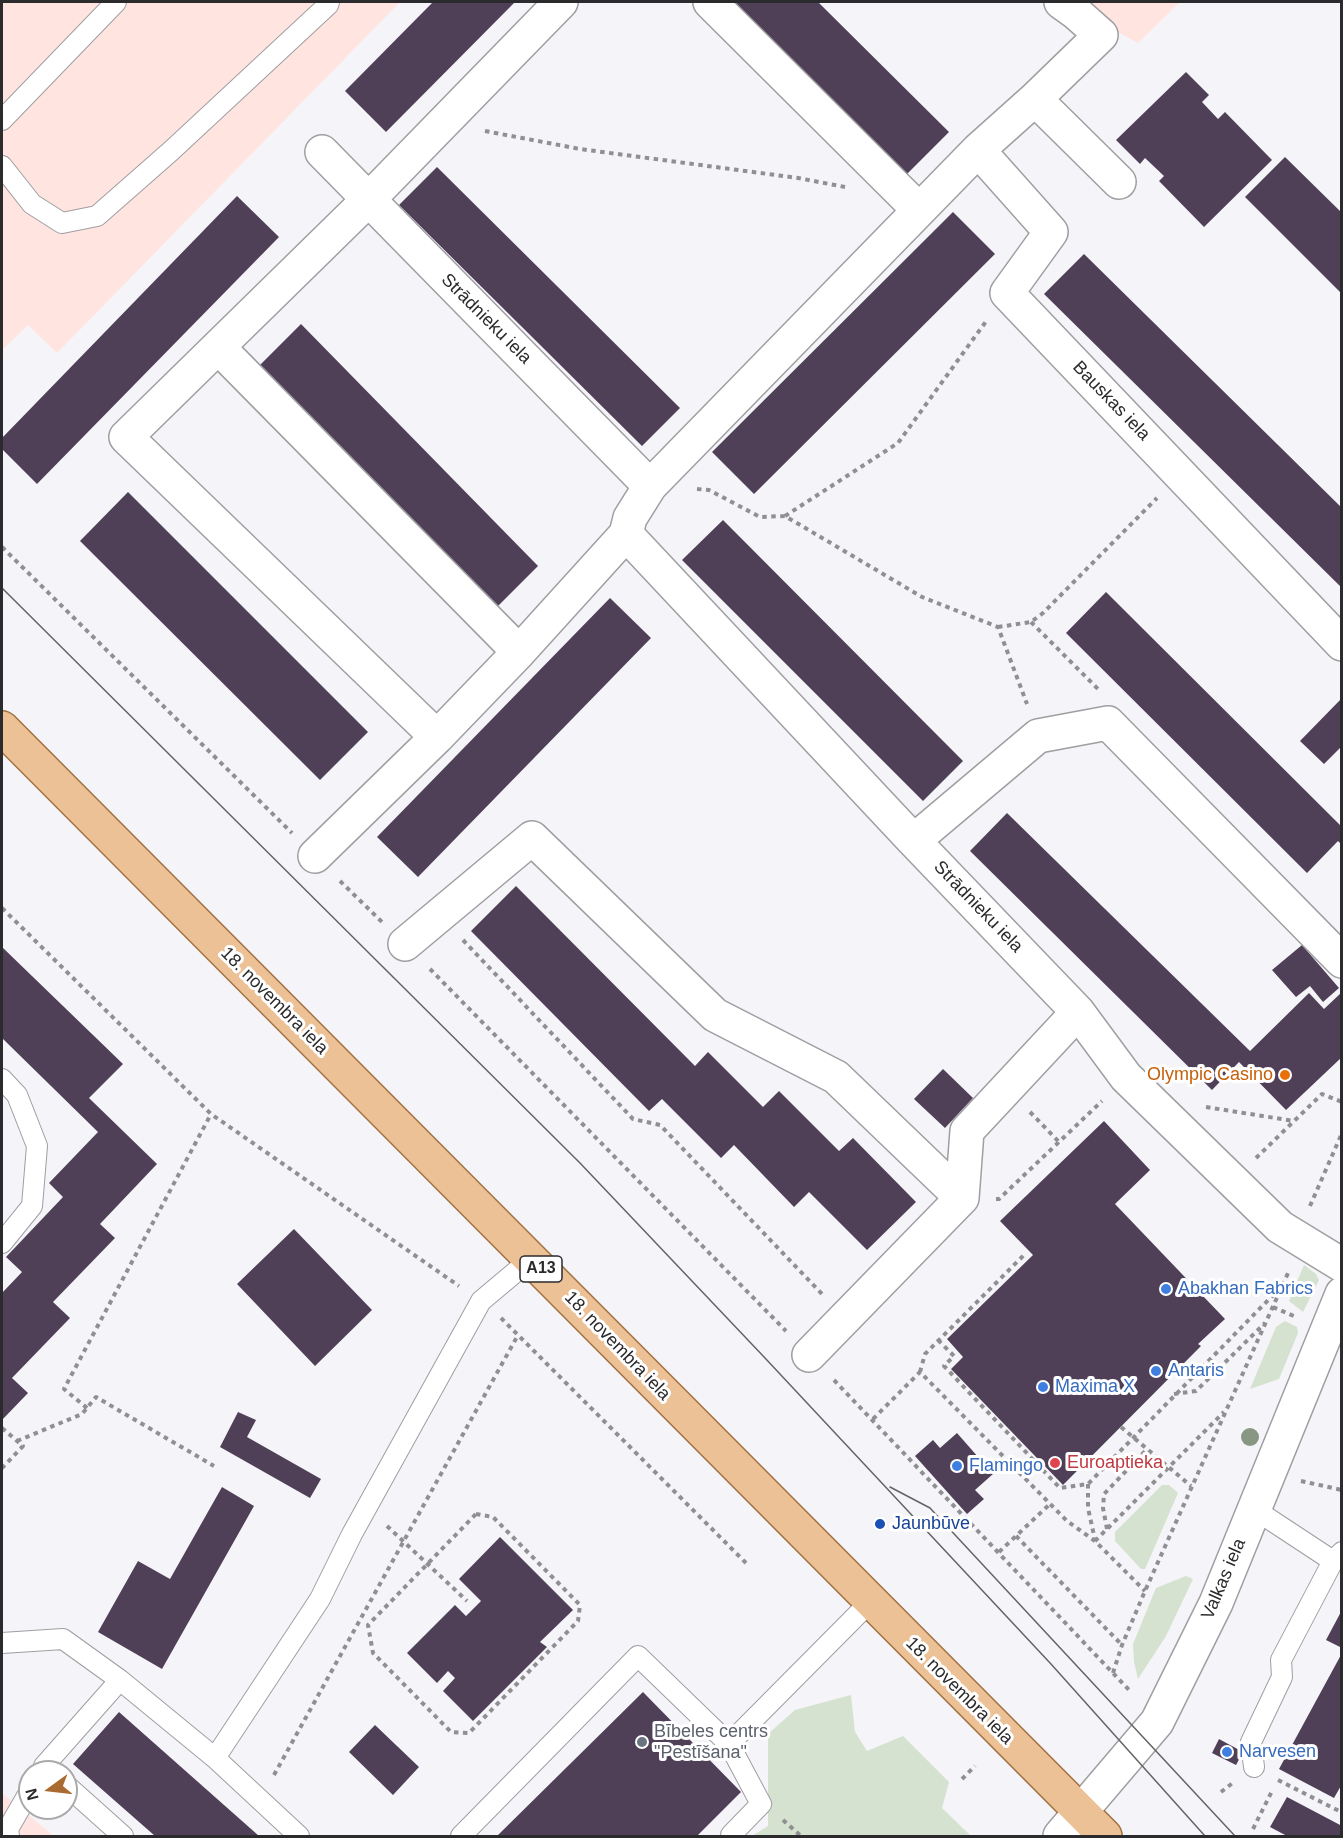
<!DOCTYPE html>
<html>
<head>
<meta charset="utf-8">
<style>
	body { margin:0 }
	#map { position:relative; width:1343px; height:1838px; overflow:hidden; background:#f5f4f8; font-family:Arial,sans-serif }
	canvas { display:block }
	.frame { position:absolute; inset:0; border:3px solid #2b2a2c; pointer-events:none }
	.north { position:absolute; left:18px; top:1760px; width:60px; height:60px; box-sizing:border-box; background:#fff; border:2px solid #aaaaab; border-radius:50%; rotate:255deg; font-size:16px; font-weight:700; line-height:24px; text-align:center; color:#2b2a2c }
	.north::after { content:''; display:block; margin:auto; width:21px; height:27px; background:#aa6b32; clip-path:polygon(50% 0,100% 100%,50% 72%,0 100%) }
</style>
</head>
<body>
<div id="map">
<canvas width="1343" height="1838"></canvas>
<div class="frame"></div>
<div class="north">N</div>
</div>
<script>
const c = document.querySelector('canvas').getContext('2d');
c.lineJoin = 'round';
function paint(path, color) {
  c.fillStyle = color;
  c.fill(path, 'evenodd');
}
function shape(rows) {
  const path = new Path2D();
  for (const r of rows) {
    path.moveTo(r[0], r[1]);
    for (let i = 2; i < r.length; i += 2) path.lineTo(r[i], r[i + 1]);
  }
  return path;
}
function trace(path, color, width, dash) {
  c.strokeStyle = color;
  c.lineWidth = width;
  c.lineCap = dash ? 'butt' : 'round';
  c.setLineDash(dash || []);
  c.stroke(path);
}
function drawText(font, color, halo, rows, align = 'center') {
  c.font = font + ' Arial,sans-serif';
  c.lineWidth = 6;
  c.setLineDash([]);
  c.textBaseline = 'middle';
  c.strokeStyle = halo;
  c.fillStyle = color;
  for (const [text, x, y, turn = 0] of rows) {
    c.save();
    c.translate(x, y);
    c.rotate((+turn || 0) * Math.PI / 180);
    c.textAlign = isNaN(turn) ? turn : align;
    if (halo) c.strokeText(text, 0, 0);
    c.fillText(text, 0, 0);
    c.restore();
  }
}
const industrial = shape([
	[2,2,400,2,57,353,28,325,2,350],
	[1063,2,1180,2,1138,43]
]);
const education = shape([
	[2,1793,54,1836,2,1836]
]);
const green = shape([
	[1304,1265,1316,1274,1319,1280,1303,1312,1289,1301],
	[1285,1321,1297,1327,1298,1333,1279,1379,1250,1389,1276,1327],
	[1162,1485,1169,1485,1178,1493,1145,1569,1141,1569,1115,1541,1115,1532],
	[1186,1576,1193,1579,1166,1636,1138,1679,1134,1662,1133,1644,1156,1588],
	[851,1695,855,1732,867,1751,903,1736,949,1782,942,1808,971,1836,752,1836,768,1826,768,1734,795,1710]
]);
const building = shape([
	[433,2,515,2,386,132,345,91],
	[732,2,818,2,949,132,906,175],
	[1186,72,1209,95,1202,102,1218,119,1225,112,1272,160,1204,227,1159,181,1164,176,1145,158,1140,164,1116,140],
	[1285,157,1342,213,1342,294,1245,197],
	[437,167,680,408,642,446,399,205],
	[237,196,279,237,37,484,2,449,2,438],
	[953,212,995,254,754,494,712,452],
	[1084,254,1342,508,1342,588,1044,294],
	[301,324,538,566,497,607,260,365],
	[128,492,368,732,320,780,80,541],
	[723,520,963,761,923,801,682,560],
	[1106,592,1342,827,1342,845,1338,841,1307,873,1066,633],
	[610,598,651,638,418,877,377,837],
	[1342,698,1342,746,1324,764,1300,741],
	[1007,813,1250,1051,1309,993,1324,1009,1342,992,1342,1057,1286,1110,1239,1062,1212,1090,970,851],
	[516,886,695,1066,708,1052,763,1107,779,1091,839,1151,853,1138,916,1202,867,1250,809,1192,794,1207,734,1145,721,1158,662,1099,649,1111,471,931],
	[1302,945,1339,988,1323,1002,1310,986,1296,997,1272,970],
	[2,947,123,1064,89,1098,157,1164,100,1224,115,1238,53,1302,70,1318,12,1378,28,1393,2,1420,2,1293,22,1272,6,1257,63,1197,49,1183,98,1132,2,1038],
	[943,1069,973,1098,945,1128,914,1099],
	[1104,1121,1150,1170,1115,1204,1225,1319,1198,1344,1201,1346,1063,1485,951,1369,963,1357,947,1339,1033,1255,1000,1221],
	[294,1229,372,1310,315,1366,237,1284],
	[238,1412,256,1420,247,1437,321,1479,310,1498,220,1447],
	[957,1433,993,1474,975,1490,984,1499,967,1514,915,1456,933,1440,940,1448],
	[222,1487,254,1506,162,1669,98,1632,138,1561,170,1579],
	[500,1537,573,1610,540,1642,547,1647,473,1721,443,1691,455,1678,448,1671,437,1683,407,1653,455,1605,466,1616,481,1601,459,1579],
	[1342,1610,1342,1648,1326,1640],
	[1342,1653,1342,1784,1334,1798,1279,1769],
	[643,1692,741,1792,697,1836,497,1836],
	[119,1712,259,1836,155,1836,73,1764],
	[375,1725,419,1767,393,1795,349,1752],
	[1219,1739,1243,1752,1236,1765,1212,1753],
	[1287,1797,1342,1826,1342,1836,1287,1836,1270,1827]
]);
const path = shape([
	[485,131,580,149,798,178,845,187],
	[697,489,709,490,760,517,785,516,922,597,998,627,1027,704],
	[785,516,898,443,987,320],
	[2,547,292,833],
	[1031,622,1098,689],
	[998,627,1031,622,1043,613,1157,498],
	[340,881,382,922],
	[2,908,211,1114,459,1286],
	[463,940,633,1119,660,1125,822,1294],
	[430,969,786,1331],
	[1206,1107,1294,1121],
	[1030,1112,1059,1142],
	[1256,1158,1322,1094,1342,1102],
	[996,1199,999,1199,1102,1101],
	[1310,1206,1342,1133],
	[1273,1307,1296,1317],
	[501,1318,748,1565],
	[938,1340,954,1356,944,1366,1060,1488,1088,1484,1279,1289],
	[920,1372,925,1354,1026,1253],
	[834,1380,1131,1692],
	[1174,1394,1196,1391,1265,1323],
	[87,1408,64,1389,211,1114],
	[873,1419,920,1372,1067,1521,1095,1541,1145,1591],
	[1121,1427,1191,1486],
	[2,1428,23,1446,2,1468],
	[17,1441,82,1414,96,1397,214,1466],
	[1301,1481,1342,1490],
	[1088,1484,1088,1508,1095,1540],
	[476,1514,493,1517,580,1605,578,1621,469,1733,451,1732,373,1653,368,1625,476,1514],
	[387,1526,467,1601],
	[1107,1529,1103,1508,1104,1494,1147,1449],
	[1016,1536,1122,1645],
	[1095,1541,1224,1412],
	[999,1552,1050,1504],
	[1113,1673,1122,1645,1145,1591,1288,1273],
	[274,1775,518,1335],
	[962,1779,975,1766],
	[1278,1780,1339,1811,1342,1810],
	[1221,1792,1234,1782],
	[783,1820,801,1836],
	[1253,1829,1273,1789]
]);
const service = shape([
	[2,120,116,2],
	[2,166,32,204,62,223,97,216,171,151,328,5,329,2],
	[2,1079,17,1095,37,1146,32,1206,2,1243],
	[1254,1509,1333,1561],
	[2,1643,63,1639,120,1680,215,1758,320,1599,352,1534,481,1301,531,1259],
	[215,1758,299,1836],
	[1254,1767,1251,1742,1282,1677,1281,1660,1333,1561,1342,1552],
	[51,1772,44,1766,120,1680],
	[66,1785,123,1836],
	[731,1835,761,1804,729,1744,871,1601],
	[9,1836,8,1829,30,1791],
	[461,1836,638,1656,729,1744]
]);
const minor = shape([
	[710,2,919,210],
	[1035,99,1101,35,1075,12,1061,2],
	[978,150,1051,232,1007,293,1342,644],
	[322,152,650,486],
	[219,348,519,652],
	[626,534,911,838,1078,1012,1126,1077,1280,1227,1342,1265],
	[437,737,126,437,368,200,561,2],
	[911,838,923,833,1038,736,1108,723,1342,961],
	[315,856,437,737,519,652,626,534,630,518,650,486,978,150,1035,99,1119,182],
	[405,944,532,838,715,1015,836,1077,962,1198],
	[809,1355,962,1198,967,1131,1078,1012]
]);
const tertiary = shape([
	[1060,1836,1157,1722,1216,1603,1342,1294]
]);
const primary = shape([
	[2,728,1105,1836]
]);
const tram = shape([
	[2,588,580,1163,765,1358,1051,1664,1205,1836],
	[890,1487,930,1508,1235,1836]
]);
const trees = [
	[1250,1437]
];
const markers = [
	[1285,1075,6,"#e8710a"],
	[1166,1289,6,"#3f7fe0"],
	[1156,1371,6,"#3f7fe0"],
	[1043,1387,6,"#3f7fe0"],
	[1055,1463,6,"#e0444e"],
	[957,1466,6,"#3f7fe0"],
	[880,1524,6,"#1a4fb4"],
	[642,1742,6,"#6b7280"],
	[1227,1752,6,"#3f7fe0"]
];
const shields = [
	[541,1269,42]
];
const shieldNames = [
	["A13",541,1269]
];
const streetNames = [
	["Strādnieku iela",486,319,45],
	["Bauskas iela",1111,401,46],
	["Strādnieku iela",978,907,46],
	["18. novembra iela",274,1001,45],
	["18. novembra iela",617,1346,46],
	["Valkas iela",1224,1579,-67],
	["18. novembra iela",959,1691,45]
];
const foodNames = [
	["Olympic Casino",1273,1075]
];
const shopNames = [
	["Abakhan Fabrics",1178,1289],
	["Antaris",1168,1371],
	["Maxima X",1055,1387],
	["Flamingo",969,1466],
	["Narvesen",1239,1752]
];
const healthNames = [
	["Euroaptieka",1067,1463]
];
const transitNames = [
	["Jaunbūve",892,1524]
];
const worshipNames = [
	["Bībeles centrs",654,1732],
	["\"Pestīšana\"",654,1753]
];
paint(industrial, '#ffe4e0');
paint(education, '#ffe4e1');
paint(green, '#d4e2cf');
paint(building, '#4f4058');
trace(service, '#9f9ea1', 22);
trace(minor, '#9f9ea1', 36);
trace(tertiary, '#9f9ea1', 36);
trace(primary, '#a17142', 36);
trace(path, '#908f92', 4, [4.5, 4.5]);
trace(service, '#fff', 20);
trace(minor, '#fff', 33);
trace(tertiary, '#fff', 33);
trace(primary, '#ecc195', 33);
trace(tram, '#646366', 1.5);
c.fillStyle = '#889782';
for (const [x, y] of trees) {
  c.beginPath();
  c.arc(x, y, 9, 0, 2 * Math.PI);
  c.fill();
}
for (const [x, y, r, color] of markers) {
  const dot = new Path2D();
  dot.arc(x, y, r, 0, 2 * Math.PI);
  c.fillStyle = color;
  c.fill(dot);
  trace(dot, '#fff', 2);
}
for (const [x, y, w] of shields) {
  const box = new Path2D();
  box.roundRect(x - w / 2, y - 13, w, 26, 4.5);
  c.fillStyle = '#fff';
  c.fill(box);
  trace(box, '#2b2a2c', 1.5);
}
drawText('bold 16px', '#2b2a2c', null, shieldNames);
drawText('18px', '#2b2a2c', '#fff', streetNames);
drawText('18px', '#c56008', '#fff', foodNames, 'right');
drawText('18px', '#366cbe', '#fff', shopNames, 'left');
drawText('18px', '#be3a42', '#fff', healthNames, 'left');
drawText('18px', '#164399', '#fff', transitNames, 'left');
drawText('18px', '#5b616d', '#fff', worshipNames, 'left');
</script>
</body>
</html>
